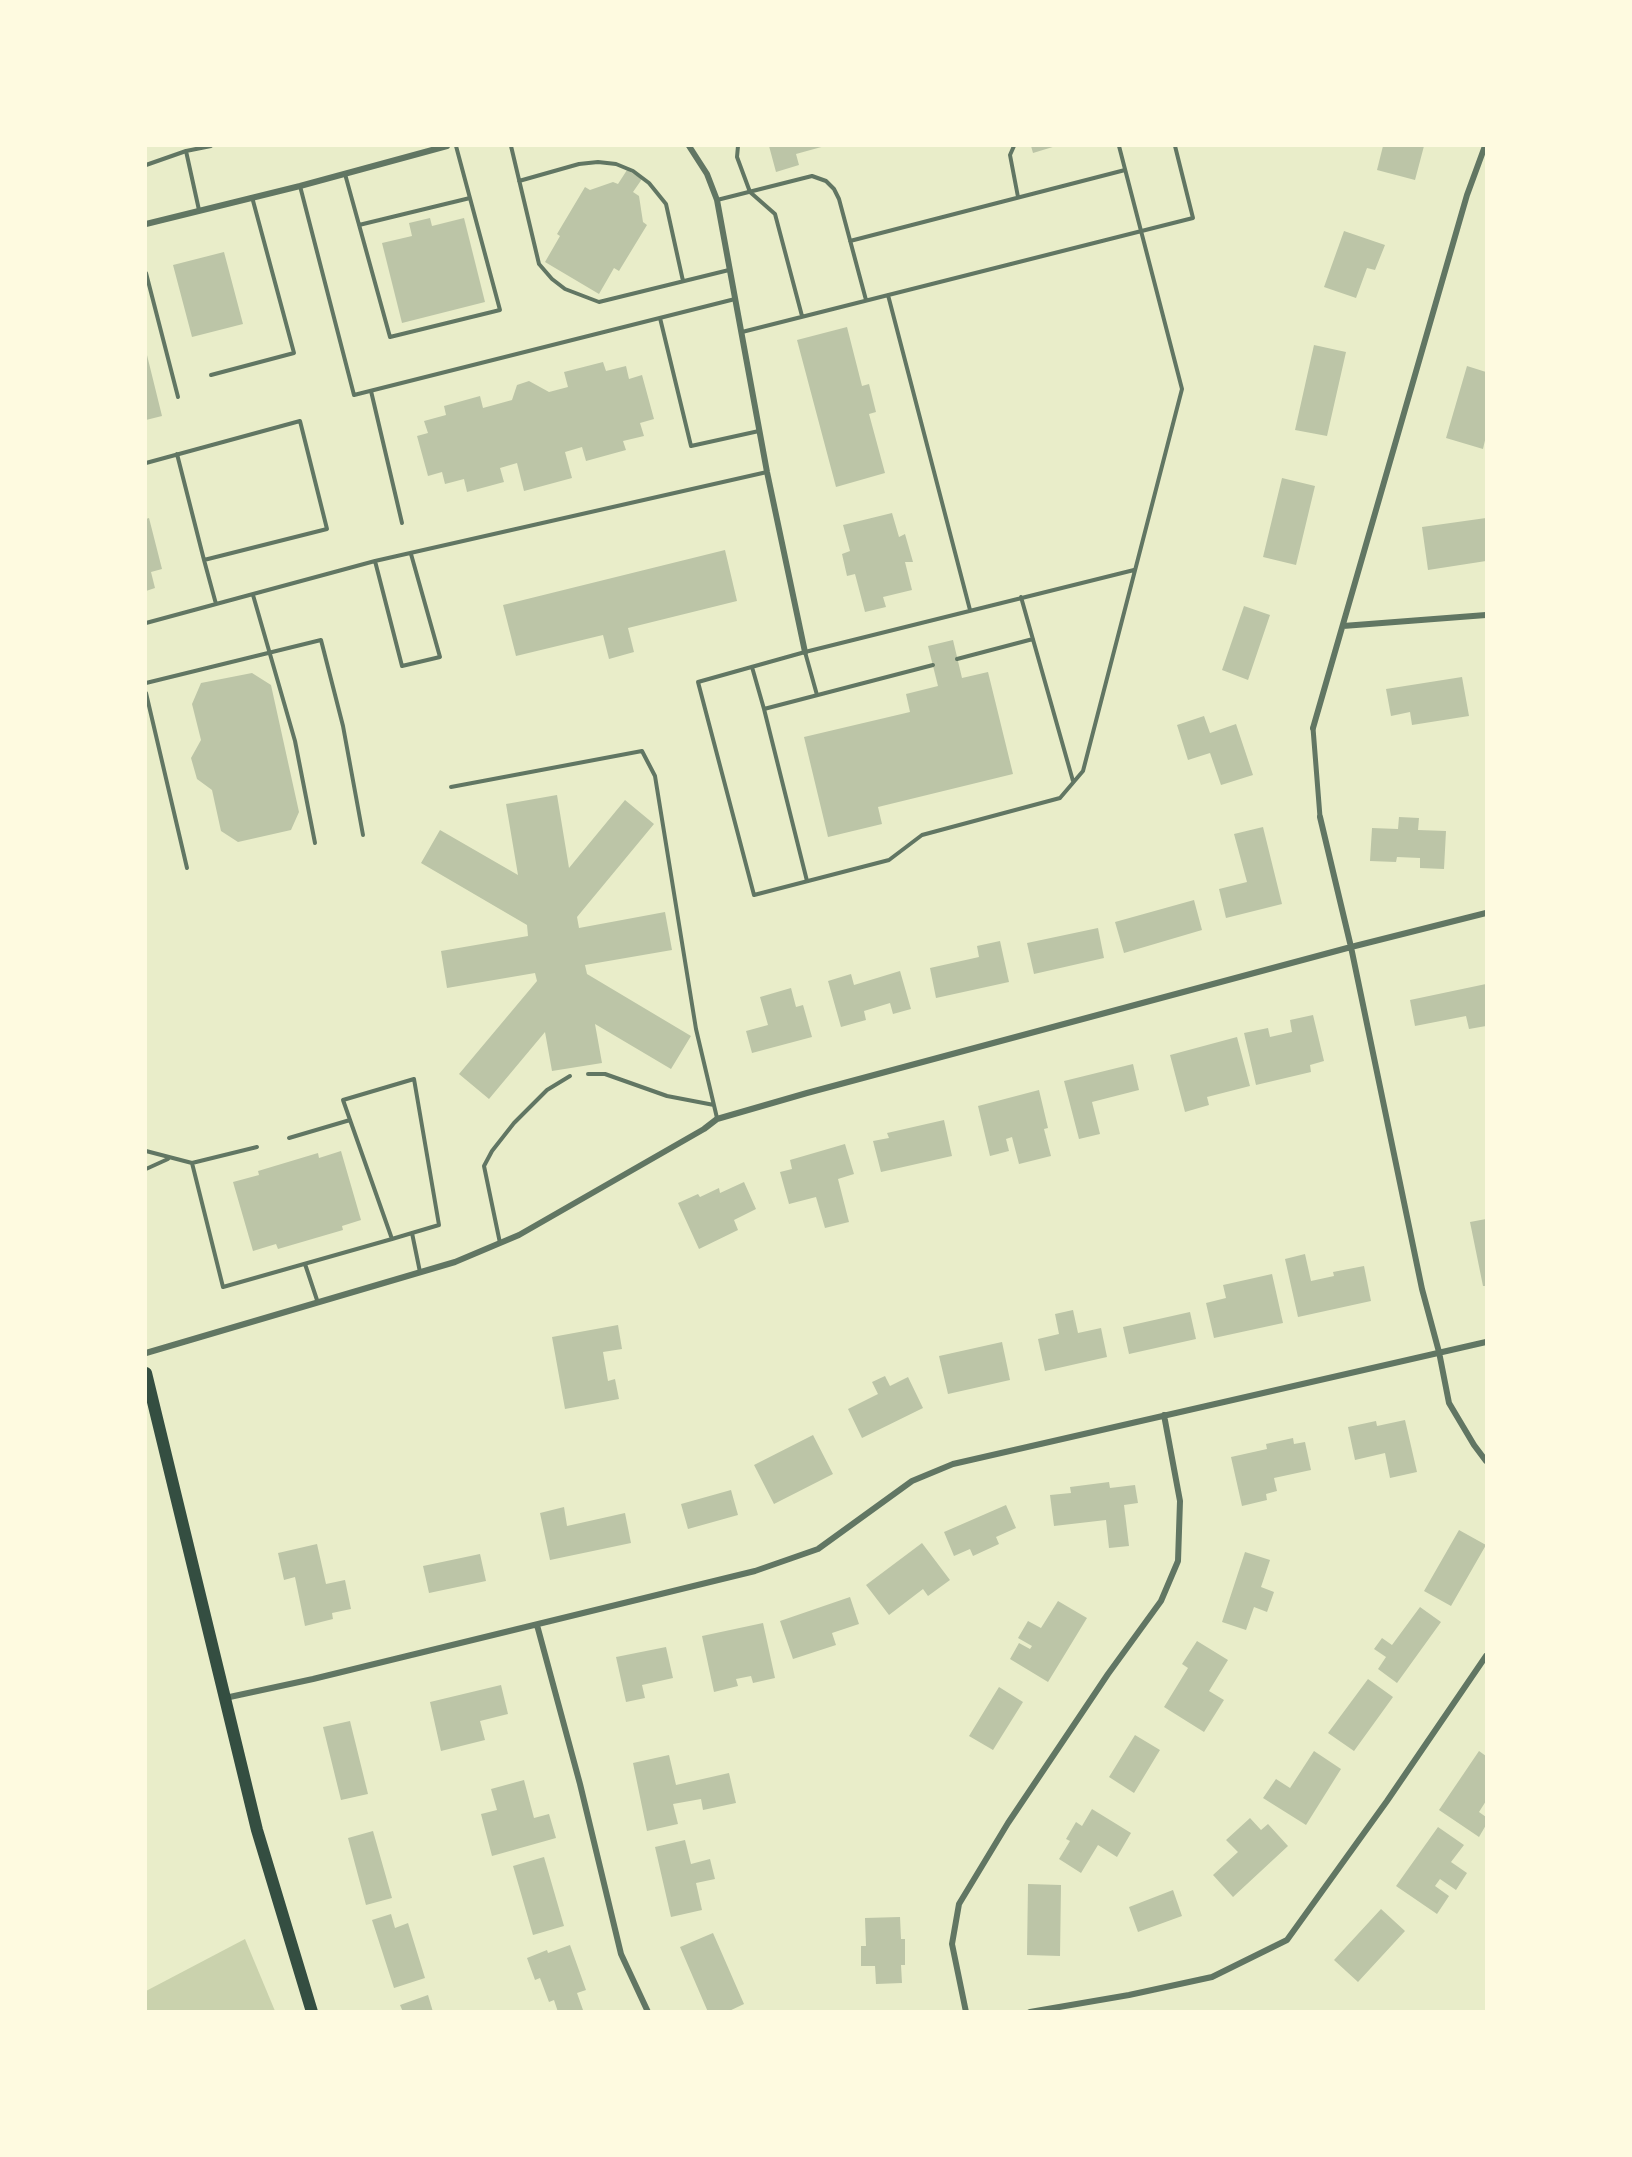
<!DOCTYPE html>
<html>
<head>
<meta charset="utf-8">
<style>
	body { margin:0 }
	#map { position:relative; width:1632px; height:2157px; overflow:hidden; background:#e9edc9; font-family:Signika,sans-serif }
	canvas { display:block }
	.frame { position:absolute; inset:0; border:147px solid #fefae0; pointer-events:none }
</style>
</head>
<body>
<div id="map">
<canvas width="1632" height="2157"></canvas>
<div class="frame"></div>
</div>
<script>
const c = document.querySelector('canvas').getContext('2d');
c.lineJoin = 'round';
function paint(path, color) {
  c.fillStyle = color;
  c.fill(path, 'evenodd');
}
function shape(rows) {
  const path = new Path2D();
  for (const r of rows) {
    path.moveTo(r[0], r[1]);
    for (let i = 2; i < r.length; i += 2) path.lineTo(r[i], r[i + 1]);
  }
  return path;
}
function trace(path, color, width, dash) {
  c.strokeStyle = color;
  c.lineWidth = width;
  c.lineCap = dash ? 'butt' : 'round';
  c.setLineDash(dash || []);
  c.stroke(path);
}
const green = shape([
	[245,1939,275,2011,146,2011,146,1991]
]);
const building = shape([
	[769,146,825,146,796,154,799,165,776,172],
	[1031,146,1056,146,1033,153],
	[1383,146,1424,146,1415,180,1377,170],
	[627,170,642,179,633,192,639,196,643,222,647,225,619,271,614,268,599,294,545,262,560,236,557,234,585,187,590,190,613,182,618,184],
	[430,218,432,226,464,218,485,302,402,323,382,243,412,236,409,223],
	[1344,231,1385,245,1375,270,1367,268,1356,298,1324,287],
	[224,252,243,324,192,337,173,265],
	[847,327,862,386,869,384,876,412,869,414,885,473,836,487,797,340],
	[1314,345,1346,352,1327,436,1295,430],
	[146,351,162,416,146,420],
	[603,362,606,371,626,366,629,379,642,375,654,419,640,423,644,436,623,441,626,450,586,461,582,447,565,452,572,478,524,491,517,463,500,468,504,482,467,492,464,479,445,484,442,472,428,476,417,436,428,433,424,421,446,415,444,406,480,396,483,408,512,400,517,385,529,381,549,392,568,387,564,372],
	[1467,366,1486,372,1485,403,1486,403,1486,436,1483,449,1446,438],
	[1282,478,1315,486,1296,565,1263,557],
	[892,513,899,537,905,534,913,562,905,562,912,590,883,597,886,607,865,612,855,574,847,576,842,554,850,551,843,525],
	[149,518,162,569,151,572,155,588,146,591,146,519],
	[1486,518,1486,561,1428,570,1422,527],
	[725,550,737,601,628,628,634,652,609,659,603,635,516,656,503,605],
	[1244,606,1270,615,1248,680,1222,670],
	[953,640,962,678,988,672,1013,774,878,807,882,824,828,837,804,737,910,712,906,694,938,686,928,646],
	[252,673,271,685,299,812,291,830,238,842,221,831,212,790,197,779,191,758,201,740,192,704,201,683],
	[1462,677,1469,716,1412,725,1410,712,1391,716,1386,689],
	[1204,716,1210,733,1236,724,1253,775,1221,785,1210,753,1188,760,1177,725],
	[557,795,569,868,625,800,654,824,577,917,579,928,665,912,672,950,585,965,587,974,691,1036,671,1069,595,1024,602,1063,552,1071,545,1032,489,1099,459,1074,537,981,535,973,447,988,441,951,528,936,527,925,421,863,440,830,518,875,506,804],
	[1399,817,1419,818,1418,830,1446,831,1444,869,1420,868,1420,858,1397,857,1396,862,1370,861,1372,828,1398,829],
	[1263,827,1282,904,1226,918,1219,889,1247,882,1234,834],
	[1194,900,1202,930,1124,953,1115,922],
	[1098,928,1104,958,1034,974,1027,943],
	[1000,941,1009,982,936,998,930,968,979,957,977,946],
	[900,971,911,1009,893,1014,890,1003,864,1011,866,1020,841,1027,828,981,851,974,854,985],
	[1486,984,1486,1026,1469,1029,1466,1016,1415,1026,1410,1000],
	[791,988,796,1007,803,1005,812,1037,752,1053,746,1031,768,1025,760,997],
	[1313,1015,1324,1061,1310,1065,1311,1072,1256,1085,1244,1033,1268,1028,1270,1037,1292,1032,1290,1020],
	[1237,1037,1250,1086,1207,1097,1209,1105,1185,1112,1170,1055],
	[1133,1064,1139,1090,1092,1102,1100,1134,1079,1139,1064,1081],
	[1039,1090,1048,1128,1044,1129,1051,1156,1019,1164,1012,1137,1006,1139,1009,1151,990,1156,978,1106],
	[944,1120,952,1156,881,1172,873,1141,889,1138,887,1133],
	[845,1144,854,1174,838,1179,849,1222,825,1228,816,1197,789,1204,780,1172,792,1169,790,1160],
	[341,1151,361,1220,342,1226,343,1230,278,1249,276,1244,253,1251,233,1182,259,1175,258,1171,318,1153,319,1158],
	[744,1182,756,1209,734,1220,738,1230,699,1249,678,1203,698,1194,700,1197,719,1188,720,1193],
	[1486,1219,1486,1286,1483,1286,1470,1222],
	[1305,1254,1311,1281,1334,1276,1333,1272,1364,1266,1371,1301,1298,1317,1285,1259],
	[1272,1274,1283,1323,1214,1338,1206,1303,1226,1298,1223,1285],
	[1073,1310,1078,1333,1101,1328,1107,1357,1045,1371,1038,1339,1059,1334,1055,1314],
	[1190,1312,1196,1339,1129,1354,1123,1327],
	[618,1325,622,1349,603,1352,608,1381,615,1379,619,1399,565,1409,552,1337],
	[1002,1342,1010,1380,948,1394,939,1356],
	[885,1376,890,1386,908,1377,923,1408,862,1438,848,1409,878,1394,872,1382],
	[1405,1420,1417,1472,1390,1478,1385,1453,1355,1460,1348,1427,1376,1421,1377,1426],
	[813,1435,833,1474,774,1504,754,1465],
	[1293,1438,1294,1444,1305,1442,1311,1470,1274,1478,1277,1491,1266,1494,1267,1500,1242,1506,1231,1457,1267,1449,1266,1444],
	[1109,1482,1110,1488,1135,1485,1138,1503,1124,1505,1129,1546,1109,1548,1106,1520,1054,1526,1050,1495,1071,1493,1070,1487],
	[731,1490,738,1515,688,1529,681,1504],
	[1006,1505,1016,1528,996,1537,999,1544,973,1556,970,1549,954,1556,944,1532],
	[564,1507,567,1526,625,1513,631,1543,550,1560,540,1513],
	[1459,1530,1486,1545,1451,1606,1424,1591],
	[922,1543,950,1580,928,1596,923,1589,889,1615,866,1585],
	[317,1544,326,1584,345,1580,351,1609,332,1613,333,1619,305,1626,295,1577,284,1580,278,1553],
	[1245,1552,1270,1560,1261,1587,1274,1592,1267,1612,1254,1607,1246,1630,1222,1622],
	[480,1554,486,1581,429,1593,423,1566],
	[850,1597,859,1624,832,1633,836,1645,793,1659,780,1621],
	[1058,1601,1087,1618,1048,1682,1010,1659,1019,1643,1030,1649,1032,1646,1018,1638,1028,1621,1041,1628],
	[1420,1607,1441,1622,1397,1683,1378,1669,1386,1657,1374,1649,1382,1638,1392,1645],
	[763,1623,775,1678,753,1683,751,1676,736,1679,738,1686,714,1692,702,1636],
	[1197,1641,1228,1660,1209,1691,1224,1700,1204,1732,1164,1707,1188,1668,1182,1664],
	[666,1647,673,1678,642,1685,645,1698,626,1702,616,1657],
	[1368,1679,1393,1697,1354,1751,1328,1733],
	[501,1685,508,1714,480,1721,485,1740,441,1751,430,1702],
	[999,1687,1023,1702,993,1750,969,1736],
	[350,1721,368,1794,341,1800,323,1727],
	[1135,1735,1160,1750,1134,1793,1109,1777],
	[1314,1751,1341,1769,1306,1825,1263,1798,1276,1779,1290,1788],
	[1479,1751,1486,1756,1486,1801,1479,1812,1486,1817,1486,1825,1479,1837,1439,1810],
	[669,1755,676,1785,729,1773,736,1803,703,1810,701,1799,673,1804,678,1824,647,1831,633,1763],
	[524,1780,534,1818,549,1814,556,1838,492,1856,481,1814,497,1810,491,1789],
	[1092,1809,1131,1833,1117,1857,1098,1845,1081,1873,1059,1859,1070,1841,1066,1839,1076,1822,1082,1826],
	[1250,1818,1261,1830,1268,1824,1288,1846,1233,1897,1213,1875,1238,1852,1226,1840],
	[1438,1827,1464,1845,1451,1862,1467,1873,1456,1890,1440,1879,1435,1886,1449,1896,1437,1914,1396,1886],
	[373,1831,392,1898,366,1905,348,1838],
	[685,1840,691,1864,710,1859,715,1879,696,1883,702,1910,671,1917,655,1847],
	[544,1857,564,1926,533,1935,513,1866],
	[1028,1884,1061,1885,1060,1956,1027,1955],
	[1173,1890,1182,1916,1138,1932,1129,1907],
	[1381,1909,1405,1931,1358,1982,1334,1960],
	[391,1914,395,1928,408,1923,425,1978,394,1988,372,1920],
	[900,1917,901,1939,905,1939,905,1965,901,1965,902,1983,876,1984,875,1966,861,1966,861,1946,866,1946,865,1918],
	[713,1933,744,2004,727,2012,708,2012,680,1947],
	[570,1945,586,1990,577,1993,583,2010,558,2012,554,2000,549,2002,540,1978,535,1980,527,1958,547,1950,548,1953],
	[428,1995,433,2012,403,2012,400,2005]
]);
const service = shape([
	[511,146,539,264,552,279,565,289,599,302,729,270],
	[738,146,737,157,750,192,775,214,802,316],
	[1014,146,1010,155,1018,197],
	[1119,146,1182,389,1083,771,1060,798,922,835,889,860,754,895,698,682,805,652,1134,570],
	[146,165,186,151],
	[345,174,390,337,500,310,456,146],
	[519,181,579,164,598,162,616,164,633,171,649,183,666,204,683,281],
	[300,186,354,395,735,299],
	[717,200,812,176,826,181,834,189,839,199,866,300],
	[199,210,186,151,211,146],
	[359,225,470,198],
	[850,241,1125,170],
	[146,273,178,397],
	[888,295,970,610],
	[660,318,691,446,759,431],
	[742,332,1193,218,1175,146],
	[211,375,294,353,252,197],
	[371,391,402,523],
	[177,454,204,560],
	[146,463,300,421,327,529,204,560,216,604],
	[375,561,402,666,440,657,411,554],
	[253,595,295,741,315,843],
	[1021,597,1073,781],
	[146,623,375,561,767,472],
	[805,652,817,695],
	[957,659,1033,639],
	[752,667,764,709],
	[146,683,321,640,343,726,363,835],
	[146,693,187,868],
	[451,787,642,751,655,776,696,1029,717,1118],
	[807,881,764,709,933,665],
	[588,1074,605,1074,667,1096,714,1105],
	[289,1138,350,1120],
	[146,1151,192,1163,257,1147],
	[192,1163,223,1287,392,1239],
	[146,1169,168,1159],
	[412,1233,392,1239,343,1100,414,1079,439,1225,412,1233,420,1272],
	[500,1243,484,1166,492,1151,514,1123,547,1090,570,1076],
	[305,1264,318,1303]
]);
const pedestrian = shape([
	[1313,728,1320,817]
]);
const minor = shape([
	[689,146,707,174,717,200,767,472,805,652],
	[146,224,300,186,447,146],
	[1343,626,1486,615],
	[1313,728,1467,195,1485,146],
	[1320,817,1351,947,1422,1289,1439,1352,1449,1403,1474,1445,1486,1461],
	[146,1353,455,1262,519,1235,704,1129,717,1119,807,1093,1351,947,1486,913],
	[537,1625,580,1784,621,1954,648,2012],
	[225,1698,313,1679,755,1571,818,1549,912,1481,953,1464,1486,1342],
	[966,2012,952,1944,959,1904,1008,1823,1108,1674,1161,1601,1178,1561,1180,1501,1164,1415],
	[1030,2012,1129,1995,1212,1977,1287,1940,1387,1801,1486,1656]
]);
const secondary = shape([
	[146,1373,257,1830,312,2012]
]);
paint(green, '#cad2ad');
paint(building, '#bcc5a7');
trace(service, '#617663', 4);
trace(pedestrian, '#617663', 5);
trace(minor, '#617663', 6);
trace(secondary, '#344e41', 12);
</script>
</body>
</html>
